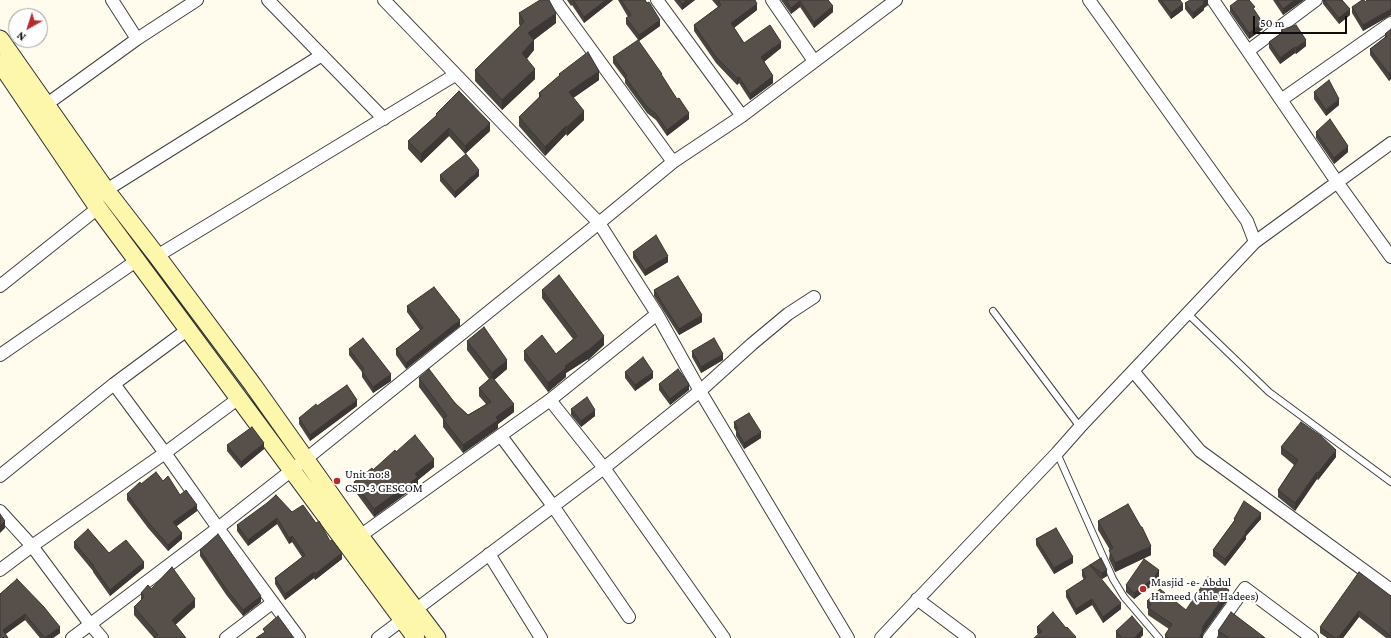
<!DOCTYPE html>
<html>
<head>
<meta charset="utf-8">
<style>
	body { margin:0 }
	#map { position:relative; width:1391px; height:638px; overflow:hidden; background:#fffcee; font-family:"Crimson Pro",serif }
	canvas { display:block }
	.north { position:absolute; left:8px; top:8px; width:40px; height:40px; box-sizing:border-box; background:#fff; border:1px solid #9e9e9e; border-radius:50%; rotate:219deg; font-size:11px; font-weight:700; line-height:16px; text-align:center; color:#0d0d0d }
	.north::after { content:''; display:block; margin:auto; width:14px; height:18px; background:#ba292a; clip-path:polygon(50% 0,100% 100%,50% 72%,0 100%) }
	.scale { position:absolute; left:1253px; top:16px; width:94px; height:18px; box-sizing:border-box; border:2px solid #0d0d0d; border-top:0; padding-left:5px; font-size:12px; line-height:14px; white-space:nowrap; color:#0d0d0d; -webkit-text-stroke:3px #fff; paint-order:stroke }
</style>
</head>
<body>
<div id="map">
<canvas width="1391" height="638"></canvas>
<div class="north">N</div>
<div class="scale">50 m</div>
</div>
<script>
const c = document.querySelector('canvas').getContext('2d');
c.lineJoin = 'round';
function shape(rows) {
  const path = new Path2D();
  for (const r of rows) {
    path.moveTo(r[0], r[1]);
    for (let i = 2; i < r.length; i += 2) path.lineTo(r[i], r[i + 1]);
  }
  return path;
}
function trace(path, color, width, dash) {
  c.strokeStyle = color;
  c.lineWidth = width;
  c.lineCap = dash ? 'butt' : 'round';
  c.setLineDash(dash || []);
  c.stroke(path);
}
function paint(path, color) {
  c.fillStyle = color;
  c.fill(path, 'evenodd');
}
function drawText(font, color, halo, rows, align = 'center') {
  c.font = font + ' "Crimson Pro",serif';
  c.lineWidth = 4;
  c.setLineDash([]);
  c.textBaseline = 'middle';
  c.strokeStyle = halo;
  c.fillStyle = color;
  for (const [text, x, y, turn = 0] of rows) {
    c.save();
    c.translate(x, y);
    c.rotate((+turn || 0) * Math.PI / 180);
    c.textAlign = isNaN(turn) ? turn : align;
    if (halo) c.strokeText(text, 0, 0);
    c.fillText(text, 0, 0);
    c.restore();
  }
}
const lane = shape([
	[993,311,1080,427],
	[1187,313,1269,392,1391,482],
	[1057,453,1113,579,1124,597,1159,638]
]);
const street = shape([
	[112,0,137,39],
	[268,0,384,119],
	[384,0,599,223,657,314,700,391,848,638],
	[555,0,673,162],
	[657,0,742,116],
	[772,0,814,61],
	[1089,0,1247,221,1255,242,1391,143],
	[1213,0,1337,182,1391,257],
	[1248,51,1316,0],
	[1281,100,1391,23],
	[47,104,137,39,197,0],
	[100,194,322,55],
	[157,256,455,75],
	[0,286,98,208],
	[0,355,136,261],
	[1133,371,1200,451,1391,590],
	[114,384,165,453,218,528,299,638],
	[550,400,604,468,724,638],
	[501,436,553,506,629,617],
	[0,476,114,384,187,330],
	[0,511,32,546,90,624,102,638],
	[360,536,550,400,657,314],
	[489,554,541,638],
	[0,570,32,546,165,453,239,398],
	[917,599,969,638],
	[72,638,218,528,306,459,599,223,673,162,742,116,896,0],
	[226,638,272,603],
	[378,638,604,468,700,391,752,344,788,314,814,297],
	[881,638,1057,453,1080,427,1255,242],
	[1209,638,1245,588,1312,638]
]);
const secondary = shape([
	[0,39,106,190,157,256,253,385,360,536,437,638],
	[0,63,98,208,416,638]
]);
const wall = shape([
	[567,0,613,0,584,23,572,5,571,6],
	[618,0,645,0,660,26,639,41,626,24,626,18,628,17],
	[674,0,695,0,682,10],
	[712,0,755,0,757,10,734,28,744,43,781,48,764,62,773,83,750,100,739,83,737,85,716,63,694,31,694,25,718,7],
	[781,0,828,0,833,12,814,28,800,7,791,14],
	[1158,0,1180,0,1183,10,1171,19,1158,1],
	[1208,0,1208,5,1204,8,1204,10,1193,19,1185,9,1185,3],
	[1273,0,1304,0,1283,15],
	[1323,0,1342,0,1350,15,1339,24,1323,4],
	[1391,0,1391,15,1363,31,1352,13,1352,7,1365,2],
	[1230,6,1255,11,1263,29,1249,39,1230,12],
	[519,13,556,23,534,40,534,50,527,59,535,79,502,110,475,81,475,70,520,26,519,24],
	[1391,29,1391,79,1389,81,1370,55,1370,49,1385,37,1385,34],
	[1281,30,1306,46,1296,54,1295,53,1280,64,1269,48,1269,42,1281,34],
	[613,57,662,76,689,119,667,136,656,120,647,113,625,83,625,79,613,63],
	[559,74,599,80,573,98,584,120,567,136,566,134,545,156,519,126,519,117,539,97,539,93,559,76],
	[1314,92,1339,105,1326,116,1314,99],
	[436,114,490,131,465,154,449,136,421,163,408,149,408,141,436,116],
	[1316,132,1348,152,1334,164,1316,138],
	[440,175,479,176,455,198,440,181],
	[633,252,668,262,645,276,633,258],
	[542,290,604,345,588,360,588,359,566,373,566,377,548,392,524,360,524,351,556,354,573,339,542,298],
	[654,290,702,322,679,335,654,296],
	[407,306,460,326,406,369,396,355,396,349,420,330,407,312],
	[467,341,507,369,494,380,514,412,498,424,498,428,497,429,463,453,443,427,443,419,419,387,419,378,455,403,468,415,486,404,479,396,479,388,489,379,467,350],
	[349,349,391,381,373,393,362,377,362,372,349,355],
	[692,351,723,360,701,373,692,357],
	[625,372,653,378,635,391,625,378],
	[659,384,689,390,670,405,659,390],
	[317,406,357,406,310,441,299,424,299,418],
	[571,409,595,416,581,427,571,415],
	[734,422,761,438,744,449,736,436,736,431,734,428],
	[227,445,264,449,241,468,227,451],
	[1281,447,1336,457,1318,480,1317,479,1295,511,1278,497,1278,490,1294,465,1281,454],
	[396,452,434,467,418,480,418,485,374,517,354,490,354,482,373,470],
	[163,481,180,495,197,511,176,526,182,539,168,551,148,528,127,500,127,494,141,484],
	[292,512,316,523,342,559,315,580,314,578,285,600,275,584,275,578,302,557,292,542,289,544,277,524,248,546,237,531,237,525],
	[1234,519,1261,519,1246,536,1246,539,1225,566,1213,556,1213,550,1234,521],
	[1098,521,1151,555,1115,572,1109,559,1110,550,1098,530],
	[1036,539,1073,563,1054,574,1036,545],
	[74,542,109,553,144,568,110,596,93,572,93,571,74,548],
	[200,550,261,602,243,616,227,596,200,556],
	[1101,558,1107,576,1102,579,1099,577,1121,609,1103,623,1092,605,1076,615,1066,597,1066,591,1084,580,1082,576,1082,570,1090,566,1090,565],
	[1159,576,1154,584,1134,599,1126,592,1126,585],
	[151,589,195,607,175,625,186,638,154,638,134,615,134,607,141,600,141,593],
	[0,593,60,633,53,638,40,638,25,620,0,638],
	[1391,596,1391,638,1386,638,1359,617,1343,638,1327,638,1320,633,1320,627],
	[1229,598,1203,634,1202,638,1165,638,1165,635,1169,629,1148,615,1148,609,1147,608,1147,601,1186,610],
	[1037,627,1066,628,1076,638,1038,634,1037,633],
	[1116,631,1143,635,1140,638,1116,638],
	[1218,631,1265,638,1218,638]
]);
const shadedWall = shape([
	[606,0,613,0,584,23,584,17],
	[687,0,695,0,682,10,682,4],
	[1206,0,1208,0,1208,5,1204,8,1204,10,1193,19,1193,13],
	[1295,0,1304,0,1283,15,1283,9],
	[800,1,800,7,791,14,791,8],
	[757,4,757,10,731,30,731,23],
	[1183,4,1183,10,1171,19,1171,13],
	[833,6,833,12,814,28,814,22],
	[1350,9,1350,15,1339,24,1339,18],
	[1391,9,1391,15,1363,31,1363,25],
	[556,13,556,23,528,44,528,33],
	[660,20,660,26,639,41,639,35],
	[1263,23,1263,29,1249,39,1249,33],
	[534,40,534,50,522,64,522,53],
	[1306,40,1306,46,1296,54,1296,48],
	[781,42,781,48,761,64,761,57],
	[1295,47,1295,53,1280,64,1280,58],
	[535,69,535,79,502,110,502,100],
	[599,71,599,80,569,101,569,92],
	[1391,72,1391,79,1389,81,1389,74],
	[773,76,773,83,750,100,750,94],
	[739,77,739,83,737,85,737,78],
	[1339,99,1339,105,1326,116,1326,110],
	[584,111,584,120,567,136,567,127],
	[689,113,689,119,667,136,667,130],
	[490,123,490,131,465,154,465,146],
	[566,126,566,134,545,156,545,147],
	[449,128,449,136,421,163,421,154],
	[1348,146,1348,152,1334,164,1334,158],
	[479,170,479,176,455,198,455,192],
	[668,256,668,262,645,276,645,270],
	[702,315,702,322,679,335,679,329],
	[460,320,460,326,406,369,406,363],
	[604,336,604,345,588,360,588,351],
	[588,350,588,359,566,373,566,377,548,392,548,383,565,366],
	[723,354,723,360,701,373,701,367],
	[507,360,507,369,492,382,492,373],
	[653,372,653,378,635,391,635,385],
	[391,374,391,381,373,393,373,387],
	[689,384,689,390,670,405,670,399],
	[357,400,357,406,310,441,310,435],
	[514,404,514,412,498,424,498,428,497,429,463,453,463,445,496,417],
	[595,410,595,416,581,427,581,421],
	[761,432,761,438,744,449,744,443],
	[264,443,264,449,241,468,241,462],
	[1336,450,1336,457,1318,480,1318,473],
	[434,459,434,467,418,480,418,485,374,517,374,509,415,474],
	[1317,472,1317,479,1295,511,1295,503],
	[197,505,197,511,173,529,173,522],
	[1261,513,1261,519,1246,536,1246,539,1225,566,1225,559,1245,532],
	[277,518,277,524,248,546,248,540],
	[5,521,5,528,0,533,0,526],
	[182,533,182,539,168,551,168,545],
	[292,536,292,542,289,544,289,538],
	[1151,546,1151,555,1115,572,1115,563],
	[342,553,342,559,315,580,315,574],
	[1073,557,1073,563,1054,574,1054,568],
	[144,562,144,568,110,596,110,590],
	[1107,570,1107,576,1102,579,1102,573],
	[1159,570,1159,576,1154,584,1134,599,1134,593],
	[314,572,314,578,285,600,285,594],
	[1229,590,1229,598,1203,634,1202,638,1199,638,1203,626],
	[261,596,261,602,243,616,243,610],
	[195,599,195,607,172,628,172,620],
	[1092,599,1092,605,1076,615,1076,609],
	[1121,603,1121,609,1103,623,1103,617],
	[1359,611,1359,617,1343,638,1338,638],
	[25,614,25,620,3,636,3,630],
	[60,627,60,633,53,638,45,638],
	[1143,629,1143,635,1140,638,1134,638]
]);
const building = shape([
	[540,0,549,0,556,13,528,33,534,40,522,53,535,69,502,100,475,70,524,22,519,13,540,0],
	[573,0,606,0,584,17,573,0],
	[621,0,645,0,647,3,649,2,660,20,639,35,626,18,631,15,621,0],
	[679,0,687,0,682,4,679,0],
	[718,0,755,0,757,4,731,23,744,43,770,25,781,42,761,57,773,76,750,94,739,77,737,78,716,57,694,25,721,5,718,0],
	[786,0,828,0,833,6,814,22,800,1,791,8,786,0],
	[1161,0,1180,0,1183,4,1171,13,1161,0],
	[1190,0,1206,0,1203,2,1204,4,1193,13,1185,3,1190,0],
	[1238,0,1249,0,1255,7,1253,8,1263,23,1249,33,1230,6,1238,0],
	[1277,0,1295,0,1283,9,1277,0],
	[1324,0,1342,0,1350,9,1339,18,1324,0],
	[1362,0,1364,0,1365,2,1367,0,1391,0,1391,9,1363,25,1352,7,1362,0],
	[1296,25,1306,40,1296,48,1295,47,1280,58,1269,42,1283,32,1281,30,1296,25],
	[1391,29,1391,72,1389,74,1370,49,1387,36,1385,34,1391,29],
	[638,40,662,74,661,74,677,99,679,98,689,113,667,130,656,114,647,107,625,77,627,76,613,57,638,40],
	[588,52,599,71,569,92,584,111,567,127,566,126,545,147,519,117,541,96,539,93,560,75,559,74,588,52],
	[1329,80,1339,99,1326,110,1314,92,1329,80],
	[459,91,490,123,465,146,449,128,421,154,408,141,437,115,436,114,459,91],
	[1330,119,1348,146,1334,158,1316,132,1330,119],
	[466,154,479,170,455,192,440,175,466,154],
	[656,235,668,256,645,270,633,252,656,235],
	[559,275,604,336,588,351,588,350,565,366,566,368,548,383,524,351,542,335,556,354,577,336,542,290,559,275],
	[678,276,702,315,679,329,654,290,678,276],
	[434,287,460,320,406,363,396,349,423,328,407,306,434,287],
	[484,327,507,360,492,373,467,341,484,327],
	[363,338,391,374,373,387,362,371,364,369,349,349,363,338],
	[714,338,723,354,701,367,692,351,714,338],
	[643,357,653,372,635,385,625,372,643,357],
	[429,369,455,403,468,415,491,402,479,388,492,377,514,404,496,417,498,420,497,421,463,445,443,419,447,416,419,378,429,369],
	[678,369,689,384,670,399,659,384,678,369],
	[347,385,357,400,310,435,299,418,316,404,317,406,347,385],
	[587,397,595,410,581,421,571,409,587,397],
	[749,413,761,432,744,443,736,430,738,429,734,422,749,413],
	[1301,422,1321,436,1336,450,1318,473,1317,472,1295,503,1278,490,1298,460,1281,447,1301,422],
	[252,427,264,443,241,462,227,445,252,427],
	[415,435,434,459,415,474,418,477,374,509,354,482,372,468,373,470,395,450,396,452,415,435],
	[156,472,163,481,168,476,180,495,186,490,197,505,173,522,182,533,168,545,148,522,127,494,140,482,141,484,156,472],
	[276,495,292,512,303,505,316,523,319,521,330,541,332,540,342,553,315,574,314,572,285,594,275,578,305,555,292,536,289,538,277,518,248,540,237,525,267,503,276,495],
	[1244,501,1261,513,1245,532,1246,533,1225,559,1213,550,1235,520,1234,519,1244,501],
	[1128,504,1141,527,1142,527,1151,546,1115,563,1109,550,1113,548,1098,521,1128,504],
	[0,514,5,521,0,526,0,514],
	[1056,528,1073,557,1054,568,1036,539,1056,528],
	[88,529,109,553,126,540,144,562,110,590,93,566,94,566,74,542,88,529],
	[218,534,261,596,243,610,227,590,200,550,218,534],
	[1101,558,1107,570,1102,573,1090,565,1101,558],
	[1144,559,1159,570,1154,578,1134,593,1126,585,1144,559],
	[1090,565,1121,603,1103,617,1092,599,1076,609,1066,591,1086,578,1082,570,1090,565],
	[172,567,195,599,172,620,186,638,154,638,158,635,134,607,144,597,141,593,148,585,151,589,172,567],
	[1359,572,1391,596,1391,636,1359,611,1338,638,1335,638,1320,627,1359,572],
	[1208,577,1229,590,1203,626,1202,633,1199,638,1168,638,1165,635,1172,624,1148,608,1151,604,1147,601,1160,589,1186,610,1208,577],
	[17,579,44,607,60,627,45,638,25,614,3,630,8,638,0,638,0,593,0,594,17,579],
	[1053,612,1066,628,1067,627,1076,637,1074,638,1034,638,1042,631,1037,627,1053,612],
	[1231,612,1264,637,1265,638,1229,638,1218,631,1231,612],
	[278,616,294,638,256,638,265,632,263,629,278,616],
	[1132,616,1143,629,1134,638,1122,638,1116,631,1132,616]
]);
const markers = [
	[337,481,4,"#ba292a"],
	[1143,589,4,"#ba292a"]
];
const poiNames = [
	["Unit no:8",345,474],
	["CSD-3 GESCOM",345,488],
	["Masjid -e- Abdul",1151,582],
	["Hameed (ahle Hadees)",1151,596]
];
trace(lane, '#404040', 8);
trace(street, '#404040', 14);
trace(secondary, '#2f2f2f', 19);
trace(lane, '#fff', 6);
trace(street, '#fff', 12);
trace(secondary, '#fdf7ab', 17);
paint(wall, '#4a4440');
paint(shadedWall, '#3c3734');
paint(building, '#564f4a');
trace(building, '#3c3734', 1);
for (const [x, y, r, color] of markers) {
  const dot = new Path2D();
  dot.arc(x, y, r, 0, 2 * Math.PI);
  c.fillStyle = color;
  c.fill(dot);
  trace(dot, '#fff', 1.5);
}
drawText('12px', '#0d0d0d', '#fff', poiNames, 'left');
</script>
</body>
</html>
